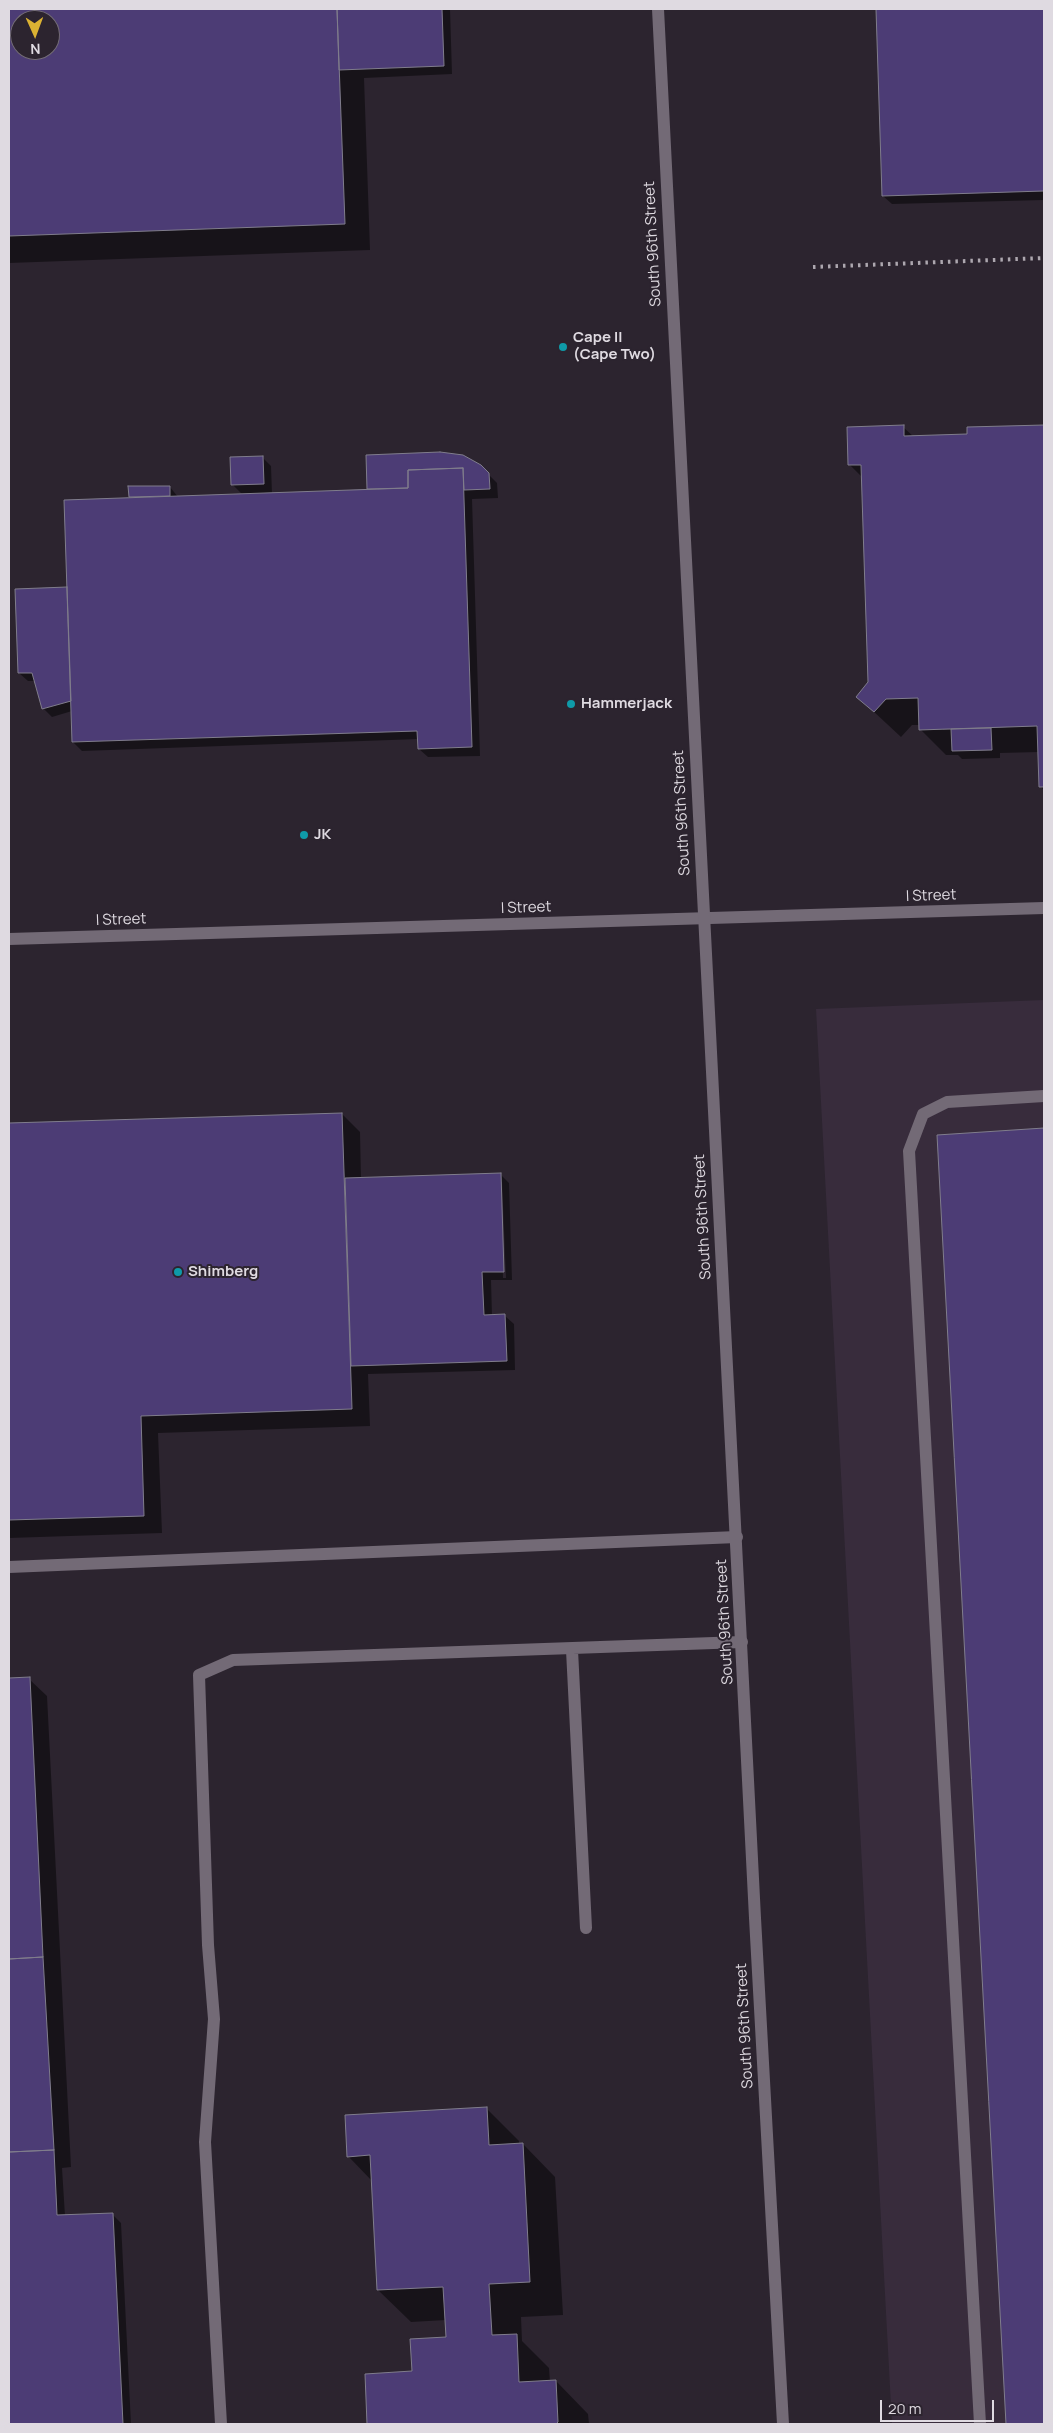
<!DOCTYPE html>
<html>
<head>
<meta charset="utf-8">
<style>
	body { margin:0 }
	#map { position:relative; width:1053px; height:2433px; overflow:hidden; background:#2c242f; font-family:Manrope,sans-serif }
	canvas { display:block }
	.frame { position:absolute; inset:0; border:10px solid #dfdae1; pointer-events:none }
	.north { position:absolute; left:10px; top:10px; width:50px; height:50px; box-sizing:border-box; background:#2c242f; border:1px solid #746d76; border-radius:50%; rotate:178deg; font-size:14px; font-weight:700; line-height:20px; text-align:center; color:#dfdae1 }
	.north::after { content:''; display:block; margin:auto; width:18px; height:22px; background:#dbb233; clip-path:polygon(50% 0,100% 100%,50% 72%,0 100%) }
	.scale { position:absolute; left:880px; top:2400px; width:114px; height:22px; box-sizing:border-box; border:2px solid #dfdae1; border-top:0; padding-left:6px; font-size:15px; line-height:18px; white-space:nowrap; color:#dfdae1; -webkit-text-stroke:4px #2c242f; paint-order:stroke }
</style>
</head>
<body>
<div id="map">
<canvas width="1053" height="2433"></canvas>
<div class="frame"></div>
<div class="north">N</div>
<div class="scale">20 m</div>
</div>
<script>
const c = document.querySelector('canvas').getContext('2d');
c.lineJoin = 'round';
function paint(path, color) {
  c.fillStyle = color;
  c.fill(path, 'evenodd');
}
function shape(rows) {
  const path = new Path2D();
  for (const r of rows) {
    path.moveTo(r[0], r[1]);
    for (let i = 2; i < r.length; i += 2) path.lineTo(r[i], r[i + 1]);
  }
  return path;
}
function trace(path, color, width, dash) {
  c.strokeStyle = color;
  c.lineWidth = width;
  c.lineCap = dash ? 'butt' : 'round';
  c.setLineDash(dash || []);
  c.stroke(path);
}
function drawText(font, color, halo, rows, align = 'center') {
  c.font = font + ' Manrope,sans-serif';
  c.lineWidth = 4;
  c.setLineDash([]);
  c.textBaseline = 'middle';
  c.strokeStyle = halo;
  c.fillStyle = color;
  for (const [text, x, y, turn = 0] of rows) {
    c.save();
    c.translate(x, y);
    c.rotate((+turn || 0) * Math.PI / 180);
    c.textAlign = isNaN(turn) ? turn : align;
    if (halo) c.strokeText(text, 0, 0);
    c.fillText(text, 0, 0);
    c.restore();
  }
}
const built = shape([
	[1044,1000,1044,2424,892,2424,816,1009]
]);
const shadow = shape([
	[9,9,450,9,452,74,364,78,370,250,9,263],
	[20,20,50,20,50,50,20,50],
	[877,9,1044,9,1044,200,892,204,883,196],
	[1044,426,1044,790,1041,787,1039,752,1000,753,1000,758,962,759,958,755,946,755,920,729,920,725,912,725,901,737,858,697,869,683,863,478,849,464,903,427,914,437,968,436,968,428],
	[957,727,957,730,943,730,943,728],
	[367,456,480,466,497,483,498,498,472,499,480,756,428,757,419,749,419,739,82,751,73,742,72,711,52,717,43,708,36,681,28,681,19,673,68,588,130,498,130,488,170,487,178,497,243,495,232,484,262,457,271,466,272,494,368,491],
	[342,1114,360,1132,361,1179,500,1174,509,1183,512,1280,491,1280,492,1316,505,1316,514,1324,515,1370,368,1374,370,1426,158,1433,162,1533,9,1538,9,1125],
	[500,1182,502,1182,506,1278,503,1278],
	[1044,1130,1044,2424,1007,2424,938,1136],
	[29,1679,47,1696,71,2167,62,2168,65,2216,112,2214,121,2223,131,2424,9,2424,9,1680],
	[486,2108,519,2141,519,2144,523,2144,555,2177,563,2315,521,2317,522,2341,549,2368,550,2382,556,2381,588,2414,589,2424,369,2424,366,2375,413,2373,447,2339,446,2320,411,2322,378,2290,372,2181,348,2156]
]);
const building = shape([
	[9,9,337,9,345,224,9,236,9,9],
	[20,20,50,20,50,50,20,50,20,20],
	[337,9,442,9,444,66,339,70,337,9],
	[876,9,1044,9,1044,191,882,196,876,9],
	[904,425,904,436,967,434,967,427,1044,425,1044,787,1039,787,1037,726,919,730,918,698,886,699,874,712,856,697,868,682,861,465,848,465,847,427,904,425],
	[440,452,463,455,481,465,489,473,490,489,464,490,463,468,408,470,408,488,367,489,366,455,440,452],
	[263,456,264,484,231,485,230,457,263,456],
	[463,468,472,747,418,749,417,731,72,742,64,500,408,488,408,470,463,468],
	[128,486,170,486,170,496,129,497,128,486],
	[67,587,71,701,42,709,32,673,18,673,15,589,67,587],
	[991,728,992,750,952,751,951,729,991,728],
	[342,1113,352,1409,141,1416,144,1516,9,1520,9,1123,342,1113],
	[1044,1128,1044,2424,1006,2424,937,1135,1044,1128],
	[501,1173,504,1272,482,1272,484,1315,505,1314,507,1361,351,1366,345,1178,501,1173],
	[30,1677,43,1957,9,1959,9,1678,30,1677],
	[43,1957,54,2150,9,2152,9,1959,43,1957],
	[487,2107,489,2145,523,2143,530,2282,489,2284,492,2335,517,2334,519,2382,556,2380,558,2422,556,2424,367,2424,365,2374,412,2371,410,2339,446,2337,443,2287,377,2290,370,2155,347,2157,345,2115,487,2107],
	[54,2150,57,2215,113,2213,123,2424,9,2424,9,2152,54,2150]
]);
const lane = shape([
	[9,1567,737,1537],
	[572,1650,586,1928],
	[221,2424,205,2142,214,2019,208,1945,199,1675,233,1660,742,1642],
	[980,2424,909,1151,923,1114,947,1102,1044,1096]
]);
const street = shape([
	[9,939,1044,908]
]);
const secondary = shape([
	[658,9,755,1918,783,2424]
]);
const rail = shape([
	[813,267,1044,258]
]);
const markers = [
	[563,347,5,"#0f9aa8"],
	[571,704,5,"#0f9aa8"],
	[304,835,5,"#0f9aa8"],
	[178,1272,5,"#0f9aa8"]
];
const streetNames = [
	["South 96th Street",653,244,-93],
	["South 96th Street",682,813,-93],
	["I Street",931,896,-2],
	["I Street",526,908,-2],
	["I Street",121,920,-2],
	["South 96th Street",703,1217,-93],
	["South 96th Street",725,1622,-93],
	["South 96th Street",745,2026,-93]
];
const poiNames = [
	["Cape II",573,338],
	["(Cape Two)",573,355],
	["Hammerjack",581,704],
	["JK",314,835],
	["Shimberg",188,1272]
];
paint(built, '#382c3c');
paint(shadow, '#0007');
paint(building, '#4c3c75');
trace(building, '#807d8c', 1);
trace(lane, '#736a76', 12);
trace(street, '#736a76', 12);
trace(secondary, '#736a76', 12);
trace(rail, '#ada7af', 4, [2.5, 5]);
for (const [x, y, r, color] of markers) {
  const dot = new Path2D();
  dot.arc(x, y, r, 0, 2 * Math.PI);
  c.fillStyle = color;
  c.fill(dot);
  trace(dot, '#2c242f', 2);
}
drawText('15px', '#dfdae1', '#2c242f', streetNames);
drawText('bold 15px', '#dfdae1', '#2c242f', poiNames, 'left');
</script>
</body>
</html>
